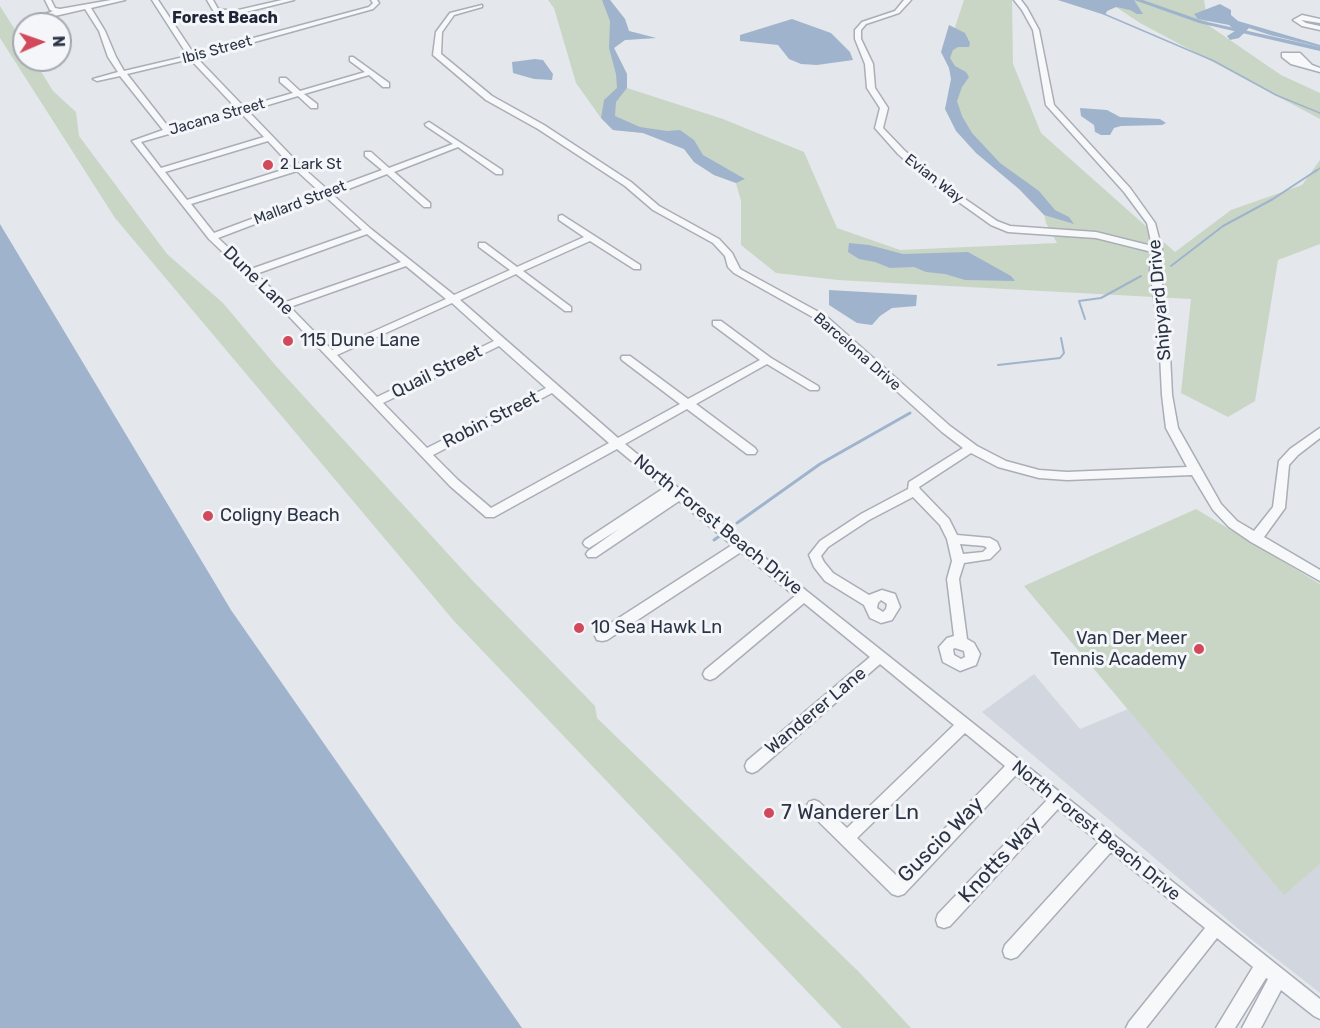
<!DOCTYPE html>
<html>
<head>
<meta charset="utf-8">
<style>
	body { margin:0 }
	#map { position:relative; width:1320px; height:1028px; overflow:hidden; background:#e4e7ec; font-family:Rubik,sans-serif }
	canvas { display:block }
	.north { position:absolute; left:12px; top:12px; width:60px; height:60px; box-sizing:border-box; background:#f4f6f9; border:2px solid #a4a8b1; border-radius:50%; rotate:88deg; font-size:16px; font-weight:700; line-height:24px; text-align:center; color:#2b3445 }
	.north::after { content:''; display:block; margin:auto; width:21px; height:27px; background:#d1495b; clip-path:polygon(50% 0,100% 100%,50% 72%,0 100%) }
</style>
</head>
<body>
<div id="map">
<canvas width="1320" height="1028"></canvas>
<div class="north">N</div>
</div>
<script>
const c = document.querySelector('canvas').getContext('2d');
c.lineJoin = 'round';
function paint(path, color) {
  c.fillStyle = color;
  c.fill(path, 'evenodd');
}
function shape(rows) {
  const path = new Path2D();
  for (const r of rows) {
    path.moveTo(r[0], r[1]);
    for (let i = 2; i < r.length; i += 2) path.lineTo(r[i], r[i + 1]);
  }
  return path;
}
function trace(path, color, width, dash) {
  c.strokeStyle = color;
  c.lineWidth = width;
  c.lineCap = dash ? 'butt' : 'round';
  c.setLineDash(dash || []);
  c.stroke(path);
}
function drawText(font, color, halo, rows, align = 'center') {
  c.font = font + ' Rubik,sans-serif';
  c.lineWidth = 6;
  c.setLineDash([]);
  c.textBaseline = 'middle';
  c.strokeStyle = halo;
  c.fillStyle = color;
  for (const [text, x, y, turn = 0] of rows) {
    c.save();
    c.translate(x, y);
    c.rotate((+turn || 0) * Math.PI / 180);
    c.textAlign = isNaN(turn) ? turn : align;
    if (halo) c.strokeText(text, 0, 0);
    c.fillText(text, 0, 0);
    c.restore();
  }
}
const built = shape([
	[1034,674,1080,729,1128,709,1284,894,1320,864,1320,993,1242,932,982,712]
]);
const green = shape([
	[548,0,610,0,625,19,629,31,656,38,625,40,614,48,627,74,627,88,723,119,804,152,837,228,900,250,1057,243,1046,223,1042,204,966,140,949,106,957,72,945,57,964,0,1012,0,1013,64,1041,133,1175,252,1231,210,1302,185,1320,160,1320,244,1278,260,1255,401,1228,417,1181,393,1191,299,838,280,776,273,741,245,741,201,736,183,714,175,694,162,684,149,643,133,613,130,601,118,576,83,554,8],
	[1058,0,1204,0,1208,25,1281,75,1320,93,1320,119,1140,23,1116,7,1107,11,1105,15],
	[0,6,24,44,24,60,34,60,53,91,76,112,79,136,167,254,223,303,276,366,471,579,595,706,597,718,859,972,911,1028,842,1028,454,621,115,218,0,38],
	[1196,509,1320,584,1320,864,1284,895,1024,586]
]);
const water = shape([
	[602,0,610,0,625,19,629,31,656,38,625,40,614,48,627,74,627,88,616,102,615,116,640,127,667,131,680,130,694,140,703,155,745,179,736,183,714,175,694,162,684,149,643,133,613,130,601,118,604,100,617,88,616,74,609,48,610,21],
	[1058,0,1134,0,1143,14,1137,14,1130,10,1116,7,1107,11,1105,15],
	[1220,4,1231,10,1231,15,1238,21,1320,45,1320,47,1270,35,1249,28,1239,38,1230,40,1227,36,1235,31,1229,25,1198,19,1194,14],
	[792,19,831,33,850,52,853,60,817,65,801,64,789,59,778,45,740,41,740,35],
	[949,25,965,33,970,43,969,47,958,47,953,50,950,58,955,66,966,72,969,77,962,87,957,101,962,116,972,133,1000,163,1039,191,1055,210,1069,217,1074,224,1044,215,1019,189,976,153,956,131,945,109,951,79,949,68,941,52],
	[535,59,543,60,553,74,552,80,534,79,513,73,512,62],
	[1080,108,1107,110,1120,117,1160,119,1166,123,1162,125,1121,126,1114,128,1110,135,1101,135,1095,132,1094,125,1081,116],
	[0,224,231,610,522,1028,0,1028],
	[849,243,869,245,903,254,968,252,1011,276,1015,281,965,280,945,274,926,272,914,267,890,268,875,262,859,259,848,252],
	[829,290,917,295,916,306,892,308,880,316,872,325,857,323,829,305]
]);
const streamFar2 = shape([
	[1104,14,1214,61,1276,95,1320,113],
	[1315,172,1320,168]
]);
const streamFar1 = shape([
	[1171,266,1223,226,1273,199,1317,170],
	[1085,319,1079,301,1101,298,1141,276],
	[998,365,1060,358,1064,353,1061,338]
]);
const stream = shape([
	[737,523,820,464,910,413],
	[714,540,721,535]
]);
const canal = shape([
	[1134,0,1143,0,1203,21,1320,47,1320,51,1199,23,1134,0]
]);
const minor = shape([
	[45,0,51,0,55,8,60,9,111,0,125,0,91,8,105,31,116,57,124,71,188,56,152,0,158,0,194,54,369,7,373,3,371,0,377,0,379,3,373,9,197,58,244,107,293,93,280,82,280,78,286,78,300,91,365,72,350,61,350,57,353,57,389,83,389,87,383,87,369,75,304,94,317,104,317,108,311,108,298,96,248,111,301,166,328,190,382,170,365,156,365,152,371,152,389,168,453,144,426,126,425,124,429,122,502,170,502,174,496,174,458,147,394,172,430,203,430,207,424,207,387,174,333,195,371,229,454,295,510,270,479,247,479,243,485,243,517,267,584,237,559,220,559,216,562,215,640,265,640,269,634,269,590,241,523,271,571,307,571,311,565,311,516,274,460,300,618,438,680,404,622,360,621,358,622,356,630,356,688,399,760,360,713,325,713,321,721,321,771,358,818,386,819,388,818,390,810,390,767,364,696,404,755,448,757,451,755,454,747,454,687,409,625,444,716,519,1320,999,1320,1019,1314,1016,1281,990,1261,1028,1242,1028,1268,979,1266,978,1235,1028,1216,1028,1253,967,1217,938,1146,1028,1126,1028,1129,1022,1205,928,1111,852,1017,957,1011,959,1005,957,1003,951,1005,945,1099,842,1058,809,950,926,944,928,938,926,936,920,938,914,1047,800,1016,775,904,894,898,896,892,894,809,812,806,807,809,802,814,800,819,802,847,828,954,725,880,664,757,771,752,773,747,771,745,766,747,761,870,657,804,603,715,678,710,680,705,678,703,674,705,670,795,596,741,552,607,640,602,641,597,640,595,636,597,632,732,545,679,501,596,557,588,557,586,554,588,551,619,529,589,548,585,546,583,543,585,540,664,488,617,449,494,517,486,517,450,486,281,308,209,239,132,141,163,130,120,76,97,81,93,79,118,72,108,57,99,31,85,9,42,19,39,17,40,16,53,11,50,10,45,0],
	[190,59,237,109,170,129,127,74,190,59],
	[241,113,264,137,161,168,141,142,241,113],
	[268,141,292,167,187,200,165,172,268,141],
	[297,171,321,193,214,233,191,204,297,171],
	[326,197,362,230,251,269,218,238,326,197],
	[367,234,401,262,286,302,256,274,367,234],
	[406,266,446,299,332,350,290,307,406,266],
	[452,303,494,341,377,397,337,355,452,303],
	[499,346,546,388,427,448,383,403,499,346],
	[552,393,609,443,491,508,458,480,433,455,552,393],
	[965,733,1005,766,898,877,857,838,965,733],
	[207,0,213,0,218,9,234,11,282,0,294,0,234,15,214,12,207,0],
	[904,0,911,0,899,13,866,24,861,30,861,39,873,64,875,88,888,108,883,128,904,150,931,174,965,199,997,221,1010,226,1096,232,1152,246,1147,223,1124,192,1046,105,1033,30,1022,10,1014,0,1021,0,1027,8,1039,30,1054,105,1130,188,1155,223,1162,250,1160,270,1169,334,1172,395,1178,428,1221,504,1237,521,1254,531,1273,507,1279,461,1290,449,1320,428,1320,438,1298,455,1289,465,1285,508,1264,537,1320,570,1320,581,1251,542,1229,527,1213,510,1192,475,1067,480,1039,478,998,467,971,453,919,487,920,489,949,519,957,535,990,538,997,542,1000,549,990,559,964,563,959,579,967,639,974,643,980,654,976,665,960,671,943,662,939,647,947,638,954,636,947,579,952,561,947,539,940,525,913,497,869,520,828,547,821,556,824,562,833,573,869,595,882,590,895,594,900,607,892,620,881,623,870,618,864,605,825,581,814,567,809,555,820,541,861,514,908,489,909,482,963,448,942,432,818,320,734,273,728,267,725,256,713,243,653,210,625,186,538,129,486,100,433,55,436,32,450,13,482,5,482,7,454,15,442,32,441,54,492,96,544,125,631,182,659,206,719,239,732,253,740,269,826,316,950,426,977,446,1006,461,1039,470,1067,472,1187,467,1166,428,1162,395,1159,334,1150,270,1152,252,1096,238,1008,232,991,225,925,178,898,154,875,128,880,108,867,88,865,64,855,39,855,30,862,22,895,11,904,0],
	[960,544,984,546,987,548,983,552,963,554,960,544],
	[881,600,887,604,886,609,883,612,877,608,878,603,881,600],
	[955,648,964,651,965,657,961,659,954,655,953,649,955,648],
	[1302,15,1320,19,1320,23,1301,20,1306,23,1320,26,1320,30,1302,26,1293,20,1302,15],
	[1282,53,1300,53,1312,65,1320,68,1320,72,1291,64,1282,57,1282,53]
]);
const markers = [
	[268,165,6,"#d1495b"],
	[288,341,6,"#d1495b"],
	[208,516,6,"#d1495b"],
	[579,628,6,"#d1495b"],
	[1199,649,6,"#d1495b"],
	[769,813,6,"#d1495b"]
];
const farStreetnames = [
	["Ibis Street",217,50,-15],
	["Jacana Street",217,117,-16],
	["Evian Way",934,179,38],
	["Mallard Street",300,203,-21],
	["Barcelona Drive",857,352,41]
];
const farPoinames = [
	["2 Lark St",280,165]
];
const farNeighbourhoodnames = [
	["Forest Beach",225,18]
];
const streetNames = [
	["Dune Lane",258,281,44],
	["Shipyard Drive",1160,300,-95],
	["Quail Street",437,372,-26],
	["Robin Street",491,420,-27],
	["North Forest Beach Drive",718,525,39],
	["Wanderer Lane",816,711,-40],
	["North Forest Beach Drive",1096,831,39]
];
const poiNames = [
	["115 Dune Lane",300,341],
	["Coligny Beach",220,516],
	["10 Sea Hawk Ln",591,628],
	["Van Der Meer",1187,639,"right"],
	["Tennis Academy",1187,660,"right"]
];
const nearPoinames = [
	["7 Wanderer Ln",781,813]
];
const nearStreetnames = [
	["Guscio Way",941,840,-45],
	["Knotts Way",1000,860,-47]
];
paint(built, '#d2d6de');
paint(green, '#c9d6c5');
paint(water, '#9fb4cc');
trace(streamFar2, '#9fb4cc', 1.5);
trace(streamFar1, '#9fb4cc', 2);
trace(stream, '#9fb4cc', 3);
paint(canal, '#9fb4cc');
trace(minor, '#a9aeb7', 3);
paint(minor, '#f7f8fa');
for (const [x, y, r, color] of markers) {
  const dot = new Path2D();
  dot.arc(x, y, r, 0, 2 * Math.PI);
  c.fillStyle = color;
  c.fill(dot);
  trace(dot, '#f4f6f9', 2);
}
drawText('15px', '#2b3445', '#f4f6f9', farStreetnames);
drawText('15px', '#2b3445', '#f4f6f9', farPoinames, 'left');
drawText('bold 16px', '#1d2536', '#f4f6f9', farNeighbourhoodnames);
drawText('18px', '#2b3445', '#f4f6f9', streetNames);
drawText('18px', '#2b3445', '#f4f6f9', poiNames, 'left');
drawText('21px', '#2b3445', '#f4f6f9', nearPoinames, 'left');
drawText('21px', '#2b3445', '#f4f6f9', nearStreetnames);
</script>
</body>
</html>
